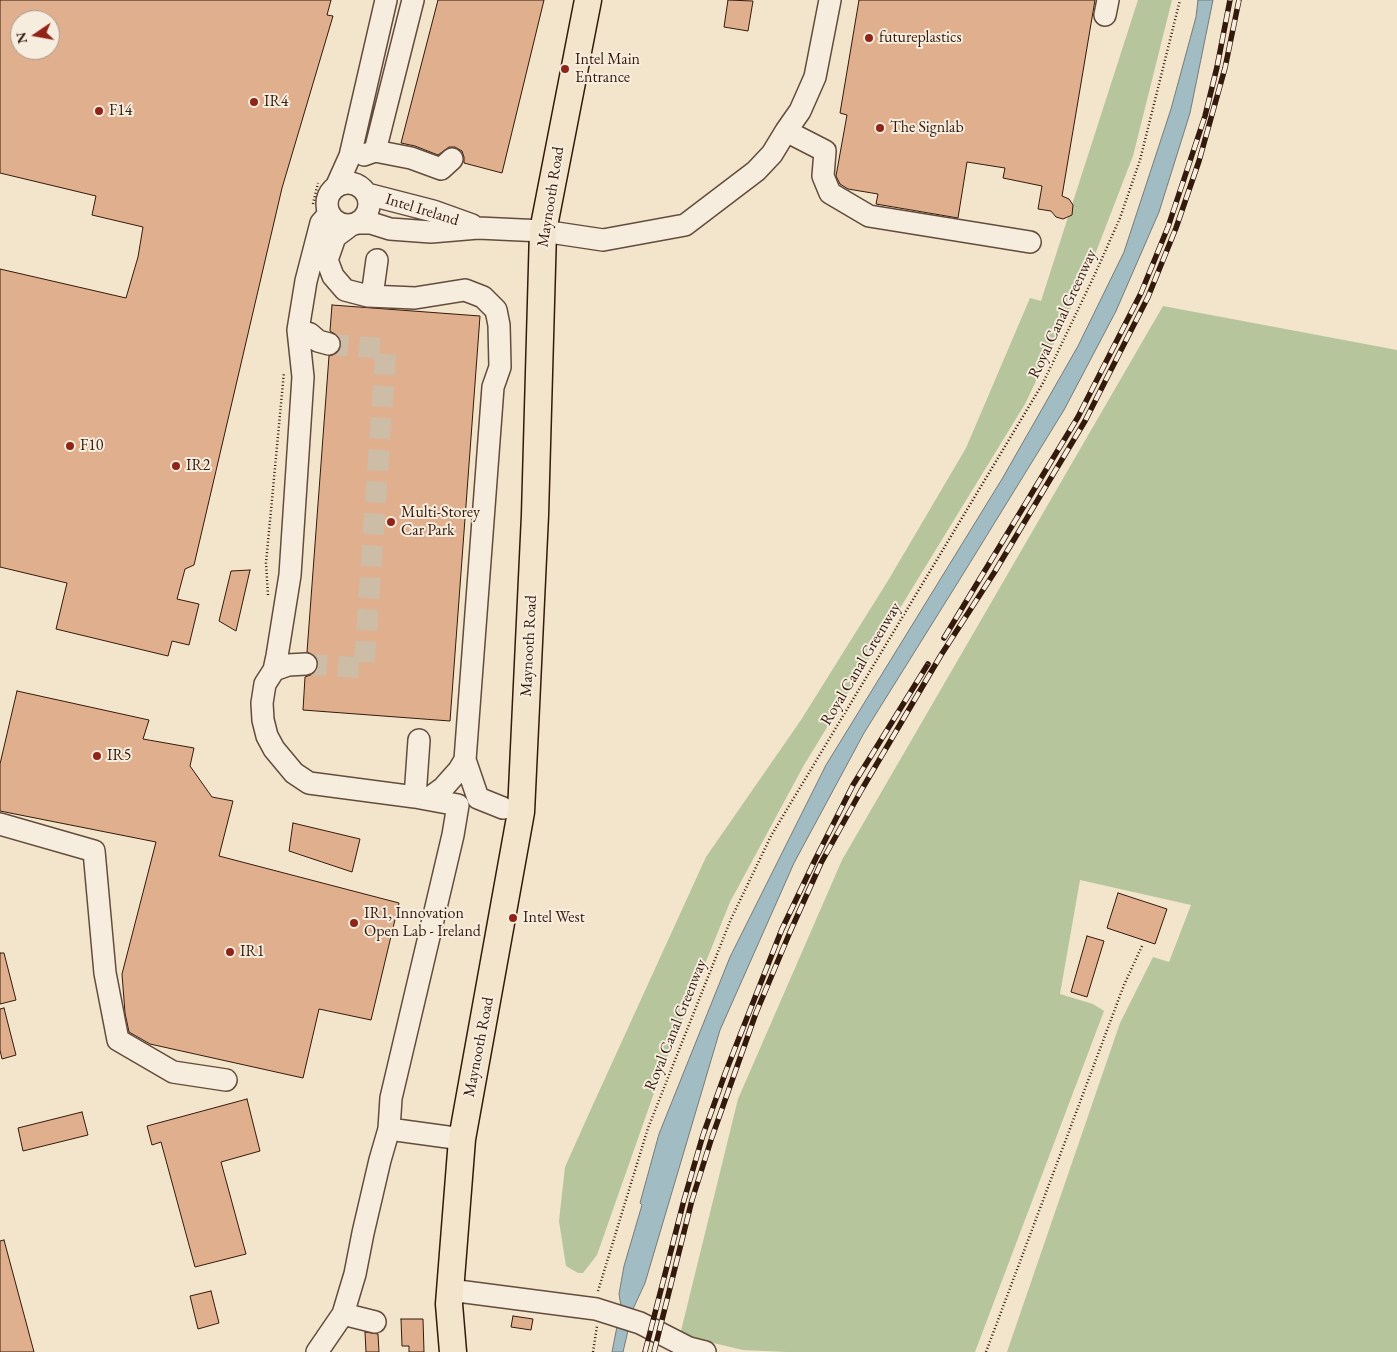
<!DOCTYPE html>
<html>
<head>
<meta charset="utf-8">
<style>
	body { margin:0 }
	#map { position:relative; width:1397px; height:1352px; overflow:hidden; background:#f3e4cc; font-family:"EB Garamond",serif }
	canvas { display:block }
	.north { position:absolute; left:10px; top:10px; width:50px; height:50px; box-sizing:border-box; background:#f7edde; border:1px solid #a9998a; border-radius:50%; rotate:258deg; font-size:14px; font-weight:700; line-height:20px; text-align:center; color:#331a0c }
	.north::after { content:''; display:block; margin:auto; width:18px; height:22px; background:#8f2418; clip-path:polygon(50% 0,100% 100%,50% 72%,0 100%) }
</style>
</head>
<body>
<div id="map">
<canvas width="1397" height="1352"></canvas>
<div class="north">N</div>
</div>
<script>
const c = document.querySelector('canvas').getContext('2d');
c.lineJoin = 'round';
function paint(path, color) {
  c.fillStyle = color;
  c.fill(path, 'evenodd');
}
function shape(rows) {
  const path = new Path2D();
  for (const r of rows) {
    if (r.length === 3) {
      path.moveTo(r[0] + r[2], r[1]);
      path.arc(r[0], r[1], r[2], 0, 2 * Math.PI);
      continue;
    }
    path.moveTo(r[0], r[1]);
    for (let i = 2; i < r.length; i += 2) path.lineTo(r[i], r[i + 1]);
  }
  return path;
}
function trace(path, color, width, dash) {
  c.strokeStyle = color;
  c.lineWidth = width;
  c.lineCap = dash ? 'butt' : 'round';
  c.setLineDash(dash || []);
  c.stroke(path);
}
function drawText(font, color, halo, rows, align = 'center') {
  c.font = font + ' "EB Garamond",serif';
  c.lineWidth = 4;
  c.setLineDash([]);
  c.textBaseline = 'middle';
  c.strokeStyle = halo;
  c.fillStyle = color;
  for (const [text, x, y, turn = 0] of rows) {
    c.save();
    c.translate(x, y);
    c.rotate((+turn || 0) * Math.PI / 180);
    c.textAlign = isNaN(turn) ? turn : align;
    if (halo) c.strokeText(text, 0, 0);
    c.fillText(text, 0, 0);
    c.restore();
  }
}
const green = shape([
	[1138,0,1172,0,1133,156,1089,270,1025,404,804,765,730,902,661,1073,597,1255,583,1273,578,1273,566,1266,559,1221,565,1167,591,1109,706,857,801,720,889,579,966,448,1030,298,1041,301],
	[1163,306,1397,350,1397,1352,1007,1352,1120,1023,1153,957,1169,962,1191,905,1080,880,1060,994,1093,1004,1104,1011,975,1352,787,1352,743,1350,680,1335,738,1099,842,860]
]);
const water = shape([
	[1198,0,1213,0,1190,113,1159,212,1116,311,1064,410,960,579,864,733,794,863,720,1030,645,1283,633,1309,623,1352,612,1352,621,1306,619,1294,624,1266,642,1205,640,1203,659,1134,730,957,826,765,1002,479,1078,346,1124,252,1171,109,1196,17,1198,0]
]);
const building = shape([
	[0,0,331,0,327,15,333,16,282,188,194,565,185,569,177,599,199,604,189,645,172,641,168,656,56,629,67,583,0,567,0,269,126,298,138,257,143,227,92,215,96,196,0,173,0,0],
	[20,20,50,20,50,50,20,50,20,20],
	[438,0,544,0,502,173,464,163,464,157,462,151,455,147,449,147,438,155,415,146,401,143,438,0],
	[728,0,753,1,748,31,724,27,728,0],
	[859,0,1095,0,1062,196,1069,199,1073,205,1072,215,1063,219,1056,217,1051,211,1038,209,1042,186,1003,178,1005,168,967,162,958,218,876,204,878,194,848,189,840,184,836,176,847,115,840,113,859,0],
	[332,305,480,316,450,721,303,710,305,677,313,674,317,670,318,664,316,657,307,652,329,356,337,353,341,347,341,341,338,336,330,331,332,305],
	[250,570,236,631,219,621,231,571,250,570],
	[17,691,149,720,143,739,194,748,190,766,212,797,233,801,219,856,399,903,371,1020,319,1009,303,1078,150,1044,129,1032,125,1013,122,974,156,842,0,811,0,764,17,691],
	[293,823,360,839,352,872,289,851,293,823],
	[1118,893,1167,909,1155,944,1107,928,1118,893],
	[1087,936,1104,941,1087,997,1071,992,1087,936],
	[0,953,4,953,16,1000,0,1004,0,953],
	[4,1008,16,1055,2,1059,0,1050,0,1009,4,1008],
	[247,1099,260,1151,221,1162,246,1254,195,1267,161,1142,152,1145,147,1126,247,1099],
	[82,1112,88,1135,23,1151,18,1128,82,1112],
	[4,1240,34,1352,0,1352,0,1241,4,1240],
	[211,1291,219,1323,198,1329,190,1296,211,1291],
	[513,1316,533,1319,531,1330,511,1327,513,1316],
	[401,1319,423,1319,424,1352,409,1352,409,1346,402,1346,401,1319],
	[365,1332,378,1334,379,1352,366,1352,365,1332]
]);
const minorTunnel = shape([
	[306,664,364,668,386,349,329,344]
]);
const path = shape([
	[313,204,318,183],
	[268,595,266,563,284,372],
	[598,1291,648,1128,731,919,771,836,1043,383,1095,274,1120,218,1140,160,1180,0],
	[593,1352,597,1326],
	[986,1352,1124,985,1142,946]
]);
const minor = shape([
	[1105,15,1108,0],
	[786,131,800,111,815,77,830,0],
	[375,151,413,0],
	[364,155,375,151,411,158,441,169,452,159],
	[348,204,21],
	[337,185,350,156,386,0],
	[367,194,433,211,472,225],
	[357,223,371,223,390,229,431,232,478,228,543,231,603,240,685,225,756,171,772,154,786,131,825,151,823,176,830,193,869,216,1030,242],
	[351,225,335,237,327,260,333,276,345,290,368,296,415,298,465,290,483,297,496,310,499,325,500,367,493,387,465,760,459,770,443,788,428,799],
	[372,296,377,260],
	[298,330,310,334,318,341,329,344],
	[306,664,288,665,274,670,265,684,262,703,263,720,267,736,274,749,294,773,309,783,415,797,458,805,453,835,391,1098,389,1129],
	[274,670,277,656,290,575,303,377,298,330,306,281,321,223,329,214],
	[465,760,478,798,503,808],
	[415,797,419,740],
	[0,824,94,851,105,973,118,1040,173,1072,226,1080],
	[450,1290,596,1309,640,1323,689,1348,705,1352],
	[343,1314,375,1322],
	[317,1352,343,1314,355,1274,363,1233,380,1160,389,1129,462,1139]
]);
const major = shape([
	[453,1352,449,1304,462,1139,521,812,535,515,543,231,588,0]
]);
const rail = shape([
	[944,638,1078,417,1141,293,1168,227,1205,116,1217,67,1230,0],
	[645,1352,684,1200,703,1135,726,1071,782,929,815,860,853,785,928,664],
	[654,1352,692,1200,712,1137,756,1013,790,932,821,863,862,789,941,655,994,573,1085,421,1148,297,1176,228,1199,161,1225,68,1239,0]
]);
const markers = [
	[869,38,5,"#8f2418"],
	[565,69,5,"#8f2418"],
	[254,102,5,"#8f2418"],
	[99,111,5,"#8f2418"],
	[880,128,5,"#8f2418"],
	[70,446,5,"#8f2418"],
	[176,466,5,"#8f2418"],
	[391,522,5,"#8f2418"],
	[97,756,5,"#8f2418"],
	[513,918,5,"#8f2418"],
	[354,923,5,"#8f2418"],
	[230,952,5,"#8f2418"]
];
const poiNames = [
	["futureplastics",879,38],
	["Intel Main",575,60],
	["Entrance",575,78],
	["IR4",264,102],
	["F14",109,111],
	["The Signlab",890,128],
	["F10",80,446],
	["IR2",186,466],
	["Multi-Storey",401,513],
	["Car Park",401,531],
	["IR5",107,756],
	["IR1, Innovation",364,914],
	["Open Lab - Ireland",364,932],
	["Intel West",523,918],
	["IR1",240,952]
];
const streetNames = [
	["Maynooth Road",551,197,-81],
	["Intel Ireland",422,210,17],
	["Royal Canal Greenway",1063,314,-65],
	["Maynooth Road",529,646,-87],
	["Royal Canal Greenway",861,664,-59],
	["Royal Canal Greenway",676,1025,-68],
	["Maynooth Road",479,1047,-79]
];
paint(green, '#b6c59b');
paint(water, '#a1bcc2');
trace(water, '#757b79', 1);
paint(building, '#e0af8e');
trace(building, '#331a0c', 1);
trace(minorTunnel, '#cdbca6', 21, [21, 11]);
trace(minor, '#634c3c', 24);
trace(major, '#331a0c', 29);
trace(path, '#331a0c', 2.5, [1, 2.5]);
trace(minor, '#f7edde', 21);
trace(major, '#f3e4cc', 26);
trace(rail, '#331a0c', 5.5);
trace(rail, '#f7edde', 4, [11]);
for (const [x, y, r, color] of markers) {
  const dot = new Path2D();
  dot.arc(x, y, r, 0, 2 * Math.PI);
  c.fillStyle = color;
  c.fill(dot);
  trace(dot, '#f7edde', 2);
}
drawText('16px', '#331a0c', '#f7edde', poiNames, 'left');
drawText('16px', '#331a0c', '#f7edde', streetNames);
</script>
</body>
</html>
